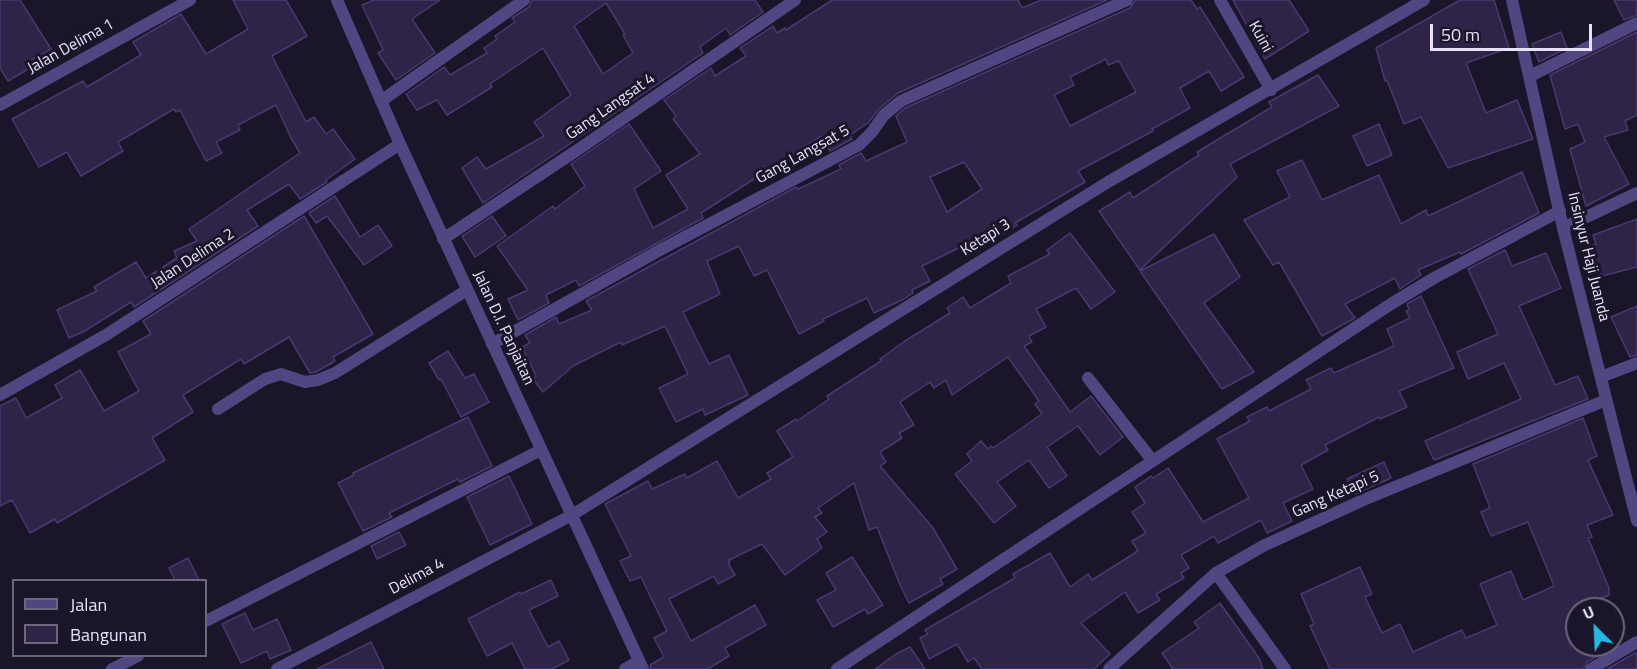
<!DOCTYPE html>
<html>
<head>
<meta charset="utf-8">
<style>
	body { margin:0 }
	#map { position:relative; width:1637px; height:669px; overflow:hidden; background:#1b1529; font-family:"Titillium Web",sans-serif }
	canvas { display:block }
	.legend { position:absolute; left:12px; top:579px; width:195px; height:78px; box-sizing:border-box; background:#1b1529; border:2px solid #6d677d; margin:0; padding:8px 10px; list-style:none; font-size:18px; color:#e7e1fb }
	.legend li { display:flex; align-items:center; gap:12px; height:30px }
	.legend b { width:30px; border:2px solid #6d677d }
	.north { position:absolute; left:1565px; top:597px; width:60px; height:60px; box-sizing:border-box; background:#1b1529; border:2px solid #6d677d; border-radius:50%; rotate:336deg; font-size:16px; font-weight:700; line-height:24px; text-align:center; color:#e7e1fb }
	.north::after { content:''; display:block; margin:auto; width:21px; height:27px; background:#27b8e1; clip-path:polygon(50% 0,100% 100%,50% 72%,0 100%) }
	.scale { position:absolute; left:1430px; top:24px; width:162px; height:27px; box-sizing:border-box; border:3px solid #e7e1fb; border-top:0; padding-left:8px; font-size:18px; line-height:21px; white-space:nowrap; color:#e7e1fb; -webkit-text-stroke:4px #1b1529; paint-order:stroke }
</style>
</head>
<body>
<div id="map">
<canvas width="1637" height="669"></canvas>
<ul class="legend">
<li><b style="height:8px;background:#504681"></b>Jalan</li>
<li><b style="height:16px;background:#2f2347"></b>Bangunan</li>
</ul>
<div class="north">U</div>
<div class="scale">50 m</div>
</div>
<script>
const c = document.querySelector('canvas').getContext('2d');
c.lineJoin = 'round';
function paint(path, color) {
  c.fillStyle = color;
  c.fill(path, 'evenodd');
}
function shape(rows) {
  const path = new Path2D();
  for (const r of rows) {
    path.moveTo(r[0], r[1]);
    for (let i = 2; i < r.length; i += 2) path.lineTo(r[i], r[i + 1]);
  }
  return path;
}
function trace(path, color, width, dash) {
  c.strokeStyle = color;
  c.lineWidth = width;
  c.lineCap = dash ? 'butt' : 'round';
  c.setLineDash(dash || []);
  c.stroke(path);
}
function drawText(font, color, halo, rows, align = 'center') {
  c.font = font + ' "Titillium Web",sans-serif';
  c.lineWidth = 6;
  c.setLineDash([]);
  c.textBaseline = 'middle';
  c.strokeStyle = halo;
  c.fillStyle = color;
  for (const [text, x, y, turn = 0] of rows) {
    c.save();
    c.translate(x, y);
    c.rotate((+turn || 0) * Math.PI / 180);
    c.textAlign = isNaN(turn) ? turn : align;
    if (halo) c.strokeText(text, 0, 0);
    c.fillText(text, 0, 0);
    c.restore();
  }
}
const building = shape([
	[0,0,20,0,51,49,32,60,35,65,8,81,0,68,0,0],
	[233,0,286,0,307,36,272,56,306,122,314,117,326,134,333,129,355,159,326,180,327,182,300,199,289,184,247,210,258,226,134,307,131,302,83,332,69,338,57,310,97,291,94,287,136,262,146,278,177,258,174,251,197,241,189,229,300,153,291,138,276,105,238,125,240,130,216,142,222,153,206,161,180,110,176,112,174,109,118,142,123,151,81,176,67,152,39,167,12,119,83,81,87,87,141,55,133,42,181,14,206,54,248,29,233,0],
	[374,0,440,0,412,19,435,53,396,80,378,53,383,50,362,5,374,0],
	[532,0,755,0,763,12,730,35,726,28,700,47,703,53,483,203,462,168,477,157,486,169,544,136,534,122,571,95,543,48,490,84,492,87,447,115,437,100,417,110,406,94,444,67,450,75,487,53,484,48,497,39,495,36,515,22,512,18,529,7,532,0],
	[606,3,625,34,623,35,633,53,603,74,574,26,606,3],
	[832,0,1018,0,1022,8,1041,0,1107,0,898,93,879,109,868,123,850,135,852,139,830,151,821,136,701,213,703,218,579,286,576,280,546,295,549,303,518,320,508,299,528,290,497,246,553,206,555,209,585,186,571,164,629,124,661,171,634,189,653,228,688,209,666,175,700,154,673,119,676,116,664,100,711,68,715,76,746,56,740,48,773,26,777,33,785,28,786,30,832,0],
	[1135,0,1191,0,1197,9,1200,7,1244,77,1221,91,1209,71,1180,88,1190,108,1152,129,1153,131,1078,171,1085,182,1015,223,1017,225,972,253,967,244,922,266,930,281,912,290,913,293,904,299,874,313,867,298,823,319,824,321,799,334,767,270,754,276,739,246,707,261,720,294,683,312,709,364,729,355,748,395,705,415,703,409,676,422,659,388,688,374,665,326,622,345,621,342,573,366,543,392,533,379,536,376,522,347,530,343,525,335,556,317,559,324,592,310,586,301,796,187,798,189,841,169,839,165,861,153,866,161,907,142,896,116,905,108,1130,8,1135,0],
	[1106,59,1108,65,1119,61,1136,92,1070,126,1054,95,1074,85,1070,77,1106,59],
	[964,162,982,189,947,212,930,177,964,162],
	[1233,0,1289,0,1309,31,1265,59,1233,0],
	[1460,0,1494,0,1509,48,1466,63,1486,113,1517,100,1533,139,1448,168,1421,117,1404,124,1387,80,1385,81,1376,48,1460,0],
	[1614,0,1637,0,1637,15,1624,20,1614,0],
	[1561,32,1567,48,1539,62,1532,44,1561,32],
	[1637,32,1637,115,1625,121,1628,130,1604,137,1629,184,1586,206,1570,149,1585,142,1578,124,1565,129,1550,75,1637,32],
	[1318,75,1339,106,1230,164,1237,177,1140,270,1099,211,1130,192,1133,198,1199,155,1197,152,1272,107,1269,102,1318,75],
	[1379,124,1392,155,1367,166,1353,136,1379,124],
	[1302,160,1322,200,1379,175,1401,224,1426,210,1428,216,1522,172,1539,213,1461,254,1460,252,1418,270,1421,275,1400,289,1395,278,1345,304,1355,318,1322,336,1279,262,1273,265,1244,220,1290,197,1277,171,1302,160],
	[335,196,360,237,378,225,392,246,364,265,327,216,316,223,309,213,335,196],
	[304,216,373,334,333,357,335,361,316,372,310,373,289,337,244,364,241,359,183,395,193,412,152,438,165,460,57,523,55,519,30,533,12,500,0,506,0,406,16,398,26,418,62,398,55,385,80,370,104,411,139,391,118,352,151,334,143,321,304,216],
	[492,216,506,236,475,257,462,236,492,216],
	[1637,219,1637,267,1602,276,1587,247,1596,244,1593,235,1637,219],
	[1070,233,1115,292,1091,309,1076,288,1036,309,1046,327,1029,336,1032,342,1024,346,1070,412,1091,396,1123,437,1100,455,1078,426,1047,447,1067,476,1049,488,1029,460,997,482,1016,506,994,523,955,474,972,461,967,454,981,441,988,449,991,446,993,448,1042,414,1035,404,1039,401,1008,357,952,395,946,380,934,388,930,382,900,402,914,425,899,433,902,438,880,452,886,462,880,466,933,528,957,569,940,579,943,584,909,603,900,585,877,527,869,530,854,483,818,508,822,513,815,517,827,532,817,539,822,548,785,575,762,544,729,560,730,562,728,563,735,575,718,584,714,576,669,599,691,641,755,605,766,625,725,648,729,656,708,669,651,669,650,665,664,657,654,638,667,631,641,577,630,581,620,561,631,556,605,504,648,481,652,489,685,474,687,478,717,461,738,498,771,479,767,473,793,457,777,431,796,419,797,421,829,399,827,396,881,361,880,359,905,341,950,313,947,308,963,297,970,308,1011,283,1008,276,1050,254,1047,250,1070,233],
	[1214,234,1240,277,1204,303,1254,372,1222,389,1140,271,1214,234],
	[1505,250,1512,266,1546,253,1561,288,1519,306,1555,385,1578,376,1588,399,1434,460,1425,441,1521,399,1504,363,1468,379,1457,352,1498,334,1468,269,1505,250],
	[1421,296,1454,368,1399,391,1407,407,1380,419,1379,417,1325,445,1328,450,1301,465,1313,489,1283,503,1292,521,1267,533,1261,520,1218,543,1214,536,1181,555,1189,568,1181,573,1184,578,1156,594,1160,600,1138,613,1125,592,1081,623,1110,654,1094,669,982,669,974,658,968,662,957,644,929,659,920,638,928,634,925,630,1015,578,1013,574,1050,553,1070,587,1088,574,1092,580,1138,551,1132,541,1146,533,1132,512,1145,503,1135,487,1151,476,1153,478,1168,468,1203,522,1249,498,1217,439,1250,421,1247,417,1267,407,1269,411,1311,389,1306,380,1331,368,1334,373,1394,346,1387,329,1410,318,1406,311,1409,310,1407,304,1421,296],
	[1637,306,1637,355,1630,357,1611,317,1637,306],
	[448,351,465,378,474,374,489,402,461,417,441,379,439,380,429,363,448,351],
	[468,417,492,466,460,482,458,479,389,513,392,517,363,531,338,483,354,475,353,473,468,417],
	[1583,418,1597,456,1588,460,1613,515,1587,525,1592,537,1588,538,1609,588,1609,595,1577,609,1577,645,1616,645,1587,662,1583,669,1330,669,1310,626,1314,624,1301,594,1360,567,1372,594,1365,597,1382,633,1400,624,1413,652,1462,630,1466,638,1497,625,1480,584,1511,571,1523,600,1554,586,1528,522,1491,536,1481,512,1490,508,1473,464,1583,418],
	[1384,462,1391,478,1355,494,1347,479,1384,462],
	[509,476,532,524,490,545,467,497,509,476],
	[399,532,406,545,377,559,371,546,399,532],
	[852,557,883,605,868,614,865,609,833,627,817,600,836,590,826,573,852,557],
	[188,558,199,580,175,580,169,568,188,558],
	[551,580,558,596,529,610,548,647,559,641,569,660,552,669,525,669,512,643,487,656,468,619,520,592,521,594,551,580],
	[1220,603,1259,658,1263,669,1173,669,1162,653,1199,628,1194,622,1220,603],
	[245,613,253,630,277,619,291,650,270,659,267,651,241,663,222,624,245,613],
	[371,642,384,669,317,669,371,642],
	[910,647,925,669,875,669,896,654,910,647],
	[1637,652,1637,669,1607,669,1637,652]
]);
const service = shape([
	[1088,378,1152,460],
	[218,409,265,379,281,374,305,382,318,380,335,373,467,290]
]);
const minor = shape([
	[1220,0,1271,90],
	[1530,76,1637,23],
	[381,101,524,0],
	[0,105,190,0],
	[1563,228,1637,193],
	[443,239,579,149,795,0],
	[492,344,660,250,859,145,872,132,884,115,901,101,1127,0],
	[1601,377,1637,363],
	[0,395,106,335,400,144],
	[1216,573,1285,669],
	[206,621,541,450],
	[112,669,138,656],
	[277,669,572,515,1108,182,1424,0],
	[837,669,1391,304,1434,278,1560,211],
	[1109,669,1216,573,1263,546,1361,501,1606,400],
	[1591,669,1637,642]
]);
const tertiary = shape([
	[337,0,400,144,643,669],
	[1512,0,1563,228,1637,521],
	[625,669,639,661]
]);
const streetNames = [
	["Kuini",1260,37,61],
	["Jalan Delima 1",71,47,-29],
	["Gang Langsat 4",611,107,-35],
	["Gang Langsat 5",803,155,-29],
	["Ketapi 3",986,238,-32],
	["Insinyur Haji Juanda",1588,257,76],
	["Jalan Delima 2",193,259,-33],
	["Jalan D.I. Panjaitan",503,328,65],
	["Gang Ketapi 5",1336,495,-24],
	["Delima 4",417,577,-28]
];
paint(building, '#2f2347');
trace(building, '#4a3870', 1.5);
trace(service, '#504681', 12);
trace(minor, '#504681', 12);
trace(tertiary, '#504681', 12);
drawText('16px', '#e7e1fb', '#1b1529', streetNames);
</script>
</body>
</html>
